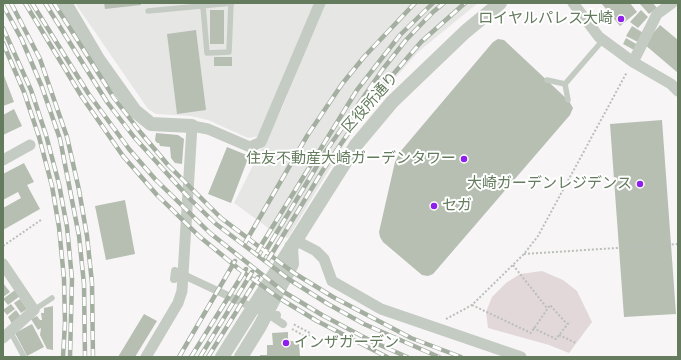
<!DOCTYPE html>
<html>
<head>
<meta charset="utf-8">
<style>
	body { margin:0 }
	#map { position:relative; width:681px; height:360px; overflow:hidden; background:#f8f5f7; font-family:Jost,sans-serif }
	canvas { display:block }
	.frame { position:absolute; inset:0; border:4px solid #647b5d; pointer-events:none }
</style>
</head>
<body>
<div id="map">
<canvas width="681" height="360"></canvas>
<div class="frame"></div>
</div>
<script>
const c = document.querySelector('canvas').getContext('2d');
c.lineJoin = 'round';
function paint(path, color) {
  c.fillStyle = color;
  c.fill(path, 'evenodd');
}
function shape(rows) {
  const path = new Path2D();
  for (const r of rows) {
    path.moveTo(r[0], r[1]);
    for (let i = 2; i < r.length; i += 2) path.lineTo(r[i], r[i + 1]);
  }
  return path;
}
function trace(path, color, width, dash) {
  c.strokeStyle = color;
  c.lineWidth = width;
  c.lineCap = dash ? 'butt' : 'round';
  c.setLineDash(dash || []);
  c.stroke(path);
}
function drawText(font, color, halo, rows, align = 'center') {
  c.font = font + ' Jost,"Noto Sans JP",sans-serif';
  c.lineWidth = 4;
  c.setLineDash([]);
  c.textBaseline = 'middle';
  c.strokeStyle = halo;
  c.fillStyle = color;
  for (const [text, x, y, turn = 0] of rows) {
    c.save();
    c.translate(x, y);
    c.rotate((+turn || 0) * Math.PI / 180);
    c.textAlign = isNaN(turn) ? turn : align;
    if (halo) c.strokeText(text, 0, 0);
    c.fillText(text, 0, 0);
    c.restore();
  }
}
const built = shape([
	[75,3,316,3,260,136,248,138,208,120,191,116,156,114,148,109],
	[324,3,478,3,418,52,373,103,344,145,288,238,278,235,234,203,282,108]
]);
const green = shape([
	[542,271,563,280,577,291,592,322,569,353,549,345,488,328,486,312,492,297,506,283,520,274]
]);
const building = shape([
	[104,3,141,3,141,5,105,9],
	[601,3,630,3,637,12,620,26],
	[639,3,653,3,657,8,649,14],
	[210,10,224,10,224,44,210,44],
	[641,10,648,17,638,28,630,22],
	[660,25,678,40,678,73,644,44],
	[632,26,645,34,640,43,626,36],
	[196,30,206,110,177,114,167,34],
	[626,38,638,45,634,50,623,44],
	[498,39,504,40,569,101,573,108,570,115,433,274,428,276,422,275,383,242,380,237,379,232,395,162,400,152,493,42],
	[214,57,232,57,232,66,214,66],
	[3,73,14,102,3,106],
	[14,109,22,126,3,135,3,115],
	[662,120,676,314,624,317,610,124],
	[156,133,178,135,184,139,182,164,175,163,171,158,170,147,160,146,159,143,157,143,155,140],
	[227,147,249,156,231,203,208,194],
	[24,163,34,182,27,185,40,209,3,230,3,208,21,198,18,192,3,200,3,174],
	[125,200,135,254,106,260,95,206],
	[3,283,10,292,3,297],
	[15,290,20,296,8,305,3,299],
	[20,299,27,309,21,313,14,303],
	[11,304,15,309,7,315,3,310],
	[53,306,53,350,47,349,40,335,41,328,38,330,31,319,37,316,40,320,42,320,41,313,44,313,44,308],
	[16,310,21,317,12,324,8,317],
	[144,314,157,321,135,357,118,357],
	[32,324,44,347,27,356,15,333],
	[288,332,288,341,299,341,300,357,260,357,260,355,267,355,267,345,273,345,272,333]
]);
const path = shape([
	[3,246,41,220],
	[524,254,678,244],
	[513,265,547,308],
	[472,305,531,333,550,305,567,324],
	[446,319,472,305,524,254,538,236,627,72],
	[533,328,556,339,570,321],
	[292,329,308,338,310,333,293,324],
	[559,335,576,343]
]);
const service = shape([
	[203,6,207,53,229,52,231,3],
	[148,11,232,3],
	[547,80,565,84,568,100],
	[565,84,603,40],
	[34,310,52,298],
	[10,331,24,357]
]);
const pedestrian = shape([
	[174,279,175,271,271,316,277,315],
	[271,316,283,324]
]);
const minor = shape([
	[573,3,599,37,633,62,671,84,678,91],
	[633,62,657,14,672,3],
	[3,160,30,145],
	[295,240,316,251,324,259,332,281,381,309,521,357],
	[3,264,34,310,3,338],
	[146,357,178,303,182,291,192,126,208,129,250,147,261,142,320,3]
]);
const tertiary = shape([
	[65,3,98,59,135,111,151,124,192,126],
	[222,357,356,145,392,102,465,32,500,3],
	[241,357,260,326,292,264,291,247]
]);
const rail = shape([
	[11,3,40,59,67,137,79,190,87,236,92,283,93,357],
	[25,3,82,97,123,156,157,195,200,237,239,269,279,298,317,321,387,357],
	[32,3,88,93,129,149,155,179,210,233,284,292,322,315,371,341,407,357],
	[45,3,107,102,134,137,190,199,216,224,290,280,328,304,364,324,439,357],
	[54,3,114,98,141,133,168,165,221,218,294,273,333,297,411,338,461,357],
	[3,5,22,40,42,87,60,139,79,236,84,284,85,357],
	[3,28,31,90,46,135,59,184,67,227,72,279,70,357],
	[3,43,24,92,39,137,52,186,59,227,64,279,65,323,63,357],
	[245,243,307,136,342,84,364,57,415,3],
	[257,252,357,90,400,35,433,3],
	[262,257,326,151,383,69,406,40,433,12,444,3],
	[268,260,323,170,371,100,421,42,465,3],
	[179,357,235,261],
	[191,357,246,269],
	[200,357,252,272],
	[208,357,258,277]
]);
const markers = [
	[621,19,4,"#8f20ec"],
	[464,159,4,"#8f20ec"],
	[640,184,4,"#8f20ec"],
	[434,206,4,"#8f20ec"],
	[286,343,4,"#8f20ec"]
];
const poiNames = [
	["ロイヤルパレス大崎",613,19],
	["住友不動産大崎ガーデンタワー",456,159],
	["大崎ガーデンレジデンス",632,184],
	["セガ",442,206,"left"],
	["インザガーデン",294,343,"left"]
];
const streetNames = [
	["区役所通り",371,103,-48]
];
paint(built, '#e6e6e5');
paint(green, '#e2d8d9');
paint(building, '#b6bfb2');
trace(path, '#babfb8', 2, [2, 2]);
trace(service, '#c4cbc2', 5.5);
trace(pedestrian, '#c4cbc2', 8);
trace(minor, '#c4cbc2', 11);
trace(tertiary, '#c4cbc2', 14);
trace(rail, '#a4afa1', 4.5);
trace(rail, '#fff', 3, [9]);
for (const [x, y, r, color] of markers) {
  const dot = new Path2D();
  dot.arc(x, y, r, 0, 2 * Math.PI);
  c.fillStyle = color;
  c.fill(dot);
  trace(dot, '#fff', 1.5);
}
drawText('15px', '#647b5d', '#fff', poiNames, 'right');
drawText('15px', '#647b5d', '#fff', streetNames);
</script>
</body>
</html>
